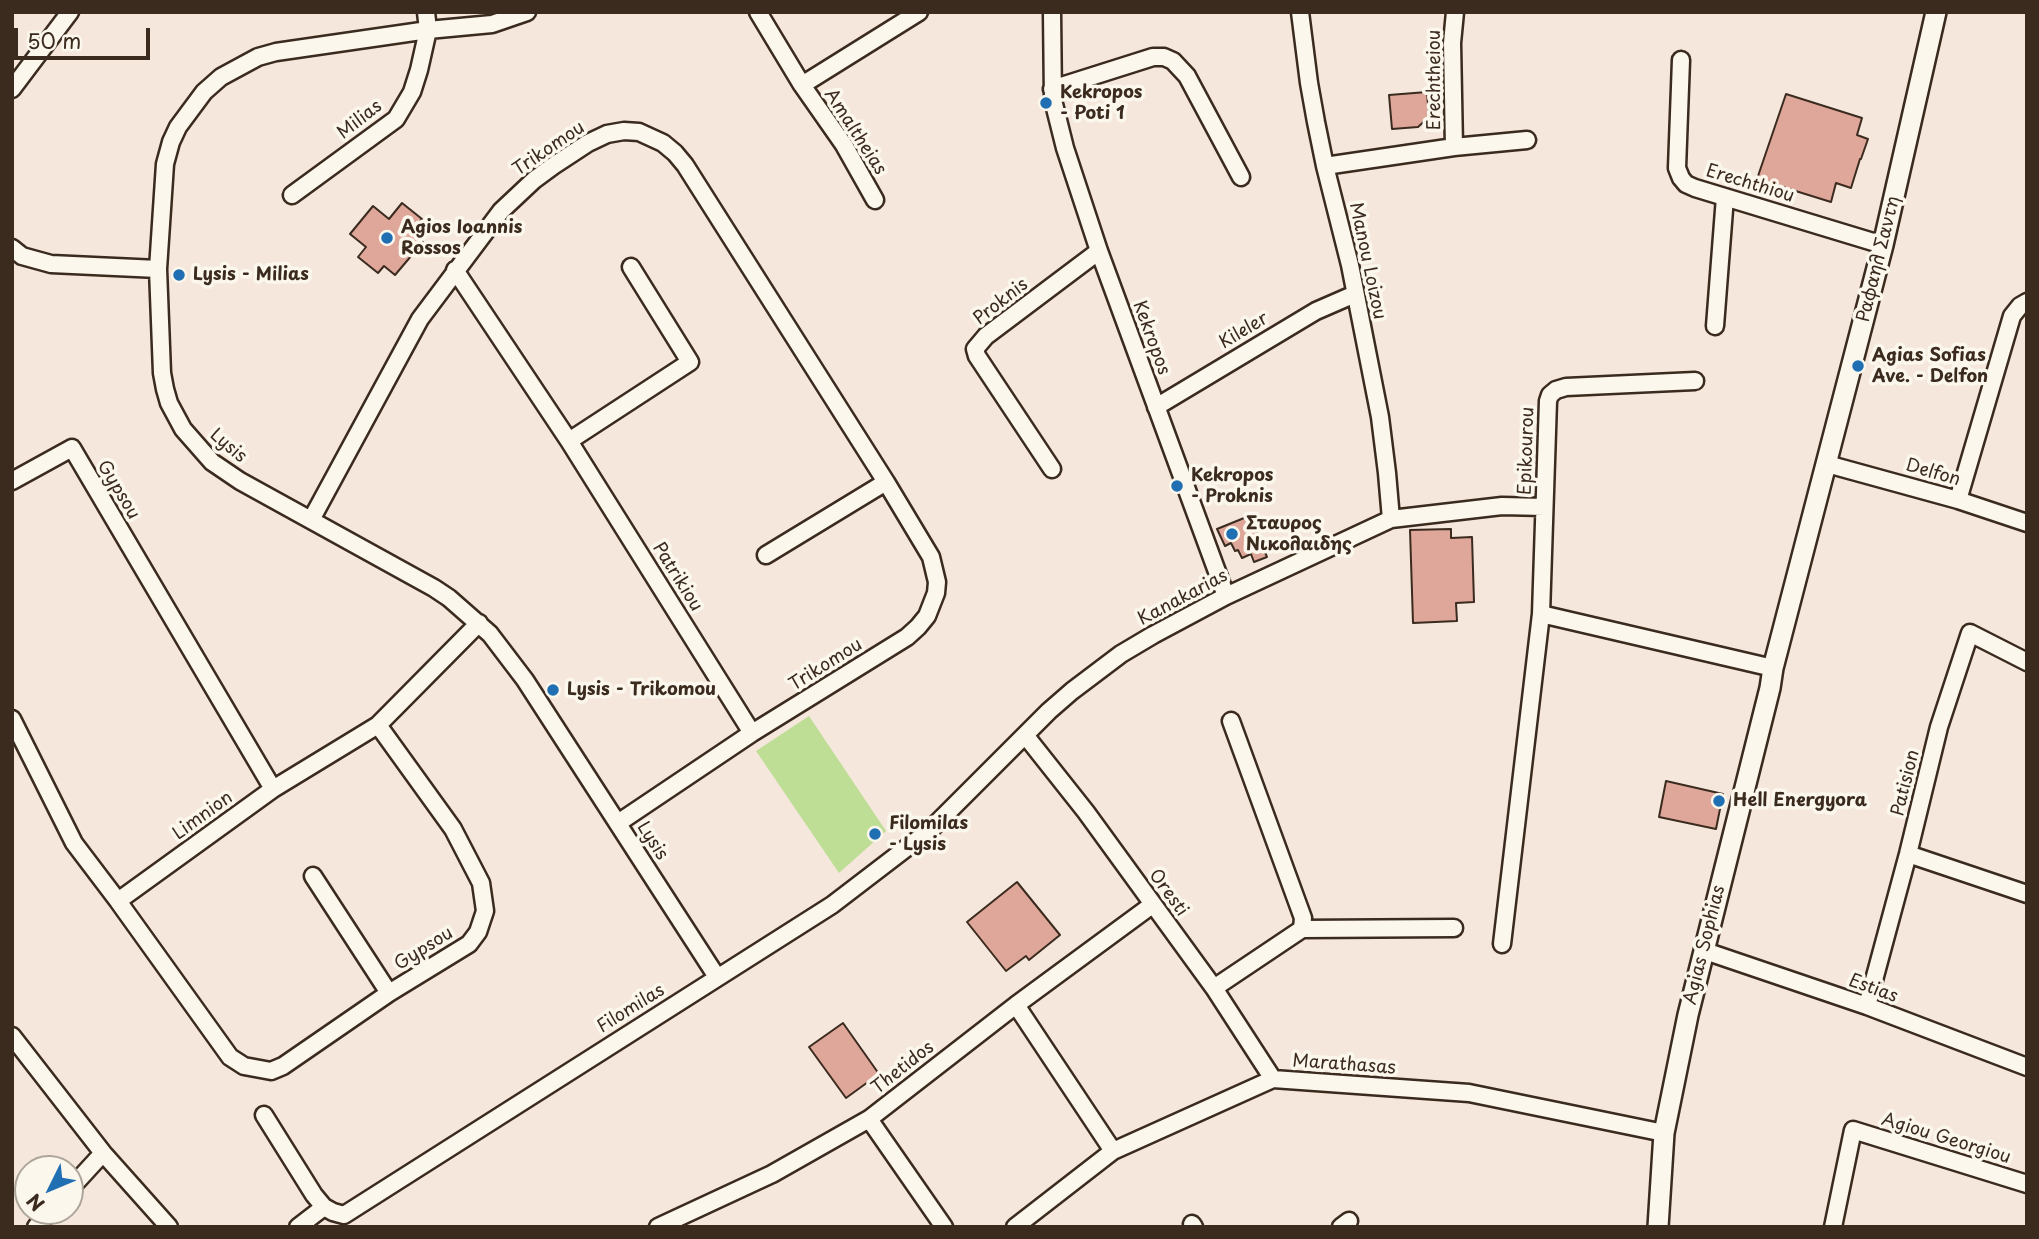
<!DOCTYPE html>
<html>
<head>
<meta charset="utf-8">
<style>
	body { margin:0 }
	#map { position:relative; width:2039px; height:1239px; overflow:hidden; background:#f5e7dc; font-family:"Playpen Sans",sans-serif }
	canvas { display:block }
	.frame { position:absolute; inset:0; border:14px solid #3b2a1e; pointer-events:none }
	.north { position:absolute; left:14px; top:1155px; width:70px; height:70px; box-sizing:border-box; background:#fbf7ec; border:2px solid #aea59a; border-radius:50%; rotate:227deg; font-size:19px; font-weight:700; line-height:28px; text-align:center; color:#3b2a1e }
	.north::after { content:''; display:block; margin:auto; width:24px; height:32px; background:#1f6fb2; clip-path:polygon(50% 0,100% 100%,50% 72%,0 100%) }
	.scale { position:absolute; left:14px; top:28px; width:136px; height:32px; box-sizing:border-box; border:4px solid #3b2a1e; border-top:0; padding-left:9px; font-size:21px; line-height:24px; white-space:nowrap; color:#3b2a1e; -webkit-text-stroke:5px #fbf7ec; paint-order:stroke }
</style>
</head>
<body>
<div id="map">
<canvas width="2039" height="1239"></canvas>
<div class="frame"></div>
<div class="north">N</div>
<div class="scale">50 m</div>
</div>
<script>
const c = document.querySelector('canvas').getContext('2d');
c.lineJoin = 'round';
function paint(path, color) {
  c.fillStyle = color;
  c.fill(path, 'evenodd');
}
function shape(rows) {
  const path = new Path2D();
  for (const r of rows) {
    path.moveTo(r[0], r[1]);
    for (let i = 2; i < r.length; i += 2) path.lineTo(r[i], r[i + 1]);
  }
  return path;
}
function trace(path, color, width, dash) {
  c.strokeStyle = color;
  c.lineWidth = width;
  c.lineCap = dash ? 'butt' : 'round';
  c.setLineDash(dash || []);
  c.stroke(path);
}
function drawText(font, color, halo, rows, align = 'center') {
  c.font = font + ' "Playpen Sans",sans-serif';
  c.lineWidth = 7;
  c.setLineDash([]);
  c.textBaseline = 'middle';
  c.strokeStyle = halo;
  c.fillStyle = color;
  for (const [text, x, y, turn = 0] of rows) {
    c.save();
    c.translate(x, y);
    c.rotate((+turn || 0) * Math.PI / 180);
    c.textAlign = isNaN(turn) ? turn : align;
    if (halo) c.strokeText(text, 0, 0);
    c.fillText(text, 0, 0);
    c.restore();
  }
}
const green = shape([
	[809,716,886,831,839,873,756,751]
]);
const building = shape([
	[1427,92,1429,117,1418,127,1392,129,1389,95,1427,92],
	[1786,94,1862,118,1857,135,1868,139,1861,159,1860,159,1851,188,1836,183,1831,202,1757,179,1786,94],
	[402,203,422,219,411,232,423,242,395,275,384,266,378,273,358,257,366,247,350,234,373,206,389,219,402,203],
	[1249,516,1267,557,1254,562,1251,554,1242,558,1238,550,1235,551,1231,543,1225,546,1217,529,1249,516],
	[1451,529,1451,538,1472,537,1474,602,1456,603,1457,621,1413,623,1410,530,1451,529],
	[1666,781,1723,794,1716,829,1659,817,1666,781],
	[1017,882,1060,935,1029,960,1026,956,1006,971,967,922,1017,882],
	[843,1023,879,1074,846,1098,809,1047,843,1023]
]);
const minor = shape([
	[527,12,492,24,428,30,276,52,258,57,221,77,204,92,178,127,171,142,165,164,158,269,162,373,165,389,169,403,183,429,212,462,240,481,434,588,449,598,490,634,525,680,717,977],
	[758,12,802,85,844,145,875,200],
	[1052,12,1053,100,1065,148,1099,251,1226,596],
	[1300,12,1309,83,1316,122,1325,166,1350,265,1380,417,1387,473,1391,519],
	[1681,60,1677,168,1681,178,1686,184,1695,188,1883,245],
	[802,85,919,12],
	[12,89,70,12],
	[1052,89,1153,57,1164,57,1173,61,1187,76,1241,177],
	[1454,147,1452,43,1455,12],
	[1325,166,1454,147,1527,140],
	[292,195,396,119,412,92,419,70,428,30,426,12],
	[12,248,22,256,51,264,158,269],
	[455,270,569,441,752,733],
	[1715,326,1725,197],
	[1156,407,1316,311,1355,294],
	[569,441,690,362,631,267],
	[1827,464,1958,500,2027,523],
	[1052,469,977,356,975,349,986,336,1099,251],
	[12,481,72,448,273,789],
	[1958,500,2012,316,2020,306,2027,302],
	[311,520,420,319,501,211,534,180,553,166,588,143,607,134,624,131,639,132,663,143,675,153,685,165,886,482,931,557,937,582,936,593,927,616,918,627,907,637,752,733,618,823],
	[766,555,886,482],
	[1541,614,1773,668],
	[12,719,74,843,118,901],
	[1231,721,1303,918,1302,929],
	[378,725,453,829,481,883,485,911,478,932,469,944,389,993,283,1066,271,1071,244,1066,230,1057,118,901,273,789,378,725,479,623],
	[1025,735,1086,812,1214,988,1273,1079],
	[1908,854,2027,894],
	[313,876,389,993],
	[1502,944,1541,614,1548,401,1550,395,1556,390,1566,387,1695,381],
	[1705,951,1867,1006,2027,1067],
	[1214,988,1302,929,1454,928],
	[1016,1005,1113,1151],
	[1867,1006,1908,854,1939,727,1970,633,2027,662],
	[12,1036,103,1153,169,1227],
	[264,1115,314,1195,324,1207,333,1212,344,1215,832,905,930,830,1049,711,1072,691,1121,654,1153,635,1226,596,1391,519,1502,506,1544,507],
	[869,1119,944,1227],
	[70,1189,103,1153],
	[1192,1224,1194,1227],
	[36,1227,50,1211],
	[298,1227,324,1207],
	[658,1227,772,1174,869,1119,1016,1005,1152,905],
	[1015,1227,1113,1151,1273,1079,1469,1093,1664,1133],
	[1341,1227,1349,1221],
	[1833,1227,1853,1130,2027,1184]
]);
const tertiary = shape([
	[1658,1227,1664,1133,1688,1015,1770,688,1773,668,1883,245,1936,12]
]);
const markers = [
	[1046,103,7,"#1f6fb2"],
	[387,238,7,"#1f6fb2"],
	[179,275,7,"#1f6fb2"],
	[1858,366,7,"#1f6fb2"],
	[1177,486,7,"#1f6fb2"],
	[1232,534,7,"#1f6fb2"],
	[553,690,7,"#1f6fb2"],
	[1719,801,7,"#1f6fb2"],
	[875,834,7,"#1f6fb2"]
];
const streetNames = [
	["Erechtheiou",1435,80,-90],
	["Milias",360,120,-38],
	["Amaltheias",855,132,57],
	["Trikomou",549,149,-34],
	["Erechthiou",1750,184,17],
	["Ραφαηλ Σαντη",1879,259,-76],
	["Manou Loizou",1367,261,78],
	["Proknis",1001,302,-38],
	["Kileler",1244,331,-31],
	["Kekropos",1151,338,70],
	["Lysis",228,446,40],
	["Epikourou",1527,451,-88],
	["Delfon",1933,473,16],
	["Gypsou",118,490,59],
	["Patrikiou",677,577,58],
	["Kanakarias",1183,598,-28],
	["Trikomou",826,665,-32],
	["Patision",1906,783,-76],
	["Limnion",203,816,-36],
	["Lysis",652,841,57],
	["Oresti",1168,893,54],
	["Agias Sophias",1705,945,-76],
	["Gypsou",424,949,-32],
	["Estias",1873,989,20],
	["Filomilas",631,1009,-32],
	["Marathasas",1344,1065,4],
	["Thetidos",903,1068,-38],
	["Agiou Georgiou",1946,1139,17]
];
const poiNames = [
	["Kekropos",1060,93],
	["- Poti 1",1060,114],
	["Agios Ioannis",401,228],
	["Rossos",401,249],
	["Lysis - Milias",193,275],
	["Agias Sofias",1872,356],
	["Ave. - Delfon",1872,377],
	["Kekropos",1191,476],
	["- Proknis",1191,497],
	["Σταυρος",1246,524],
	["Νικολαιδης",1246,545],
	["Lysis - Trikomou",567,690],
	["Hell Energyora",1733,801],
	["Filomilas",889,824],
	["- Lysis",889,845]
];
paint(green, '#bede96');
paint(building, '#dfa79a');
trace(building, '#3b2a1e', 2);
trace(minor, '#3b2a1e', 21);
trace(tertiary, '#3b2a1e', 24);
trace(minor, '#fbf7ec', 16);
trace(tertiary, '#fbf7ec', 19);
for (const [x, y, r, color] of markers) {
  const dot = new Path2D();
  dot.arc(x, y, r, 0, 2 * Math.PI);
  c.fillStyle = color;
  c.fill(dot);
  trace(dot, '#fbf7ec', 2.5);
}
drawText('18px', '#3b2a1e', '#fbf7ec', streetNames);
drawText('bold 18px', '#3b2a1e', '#fbf7ec', poiNames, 'left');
</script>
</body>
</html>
